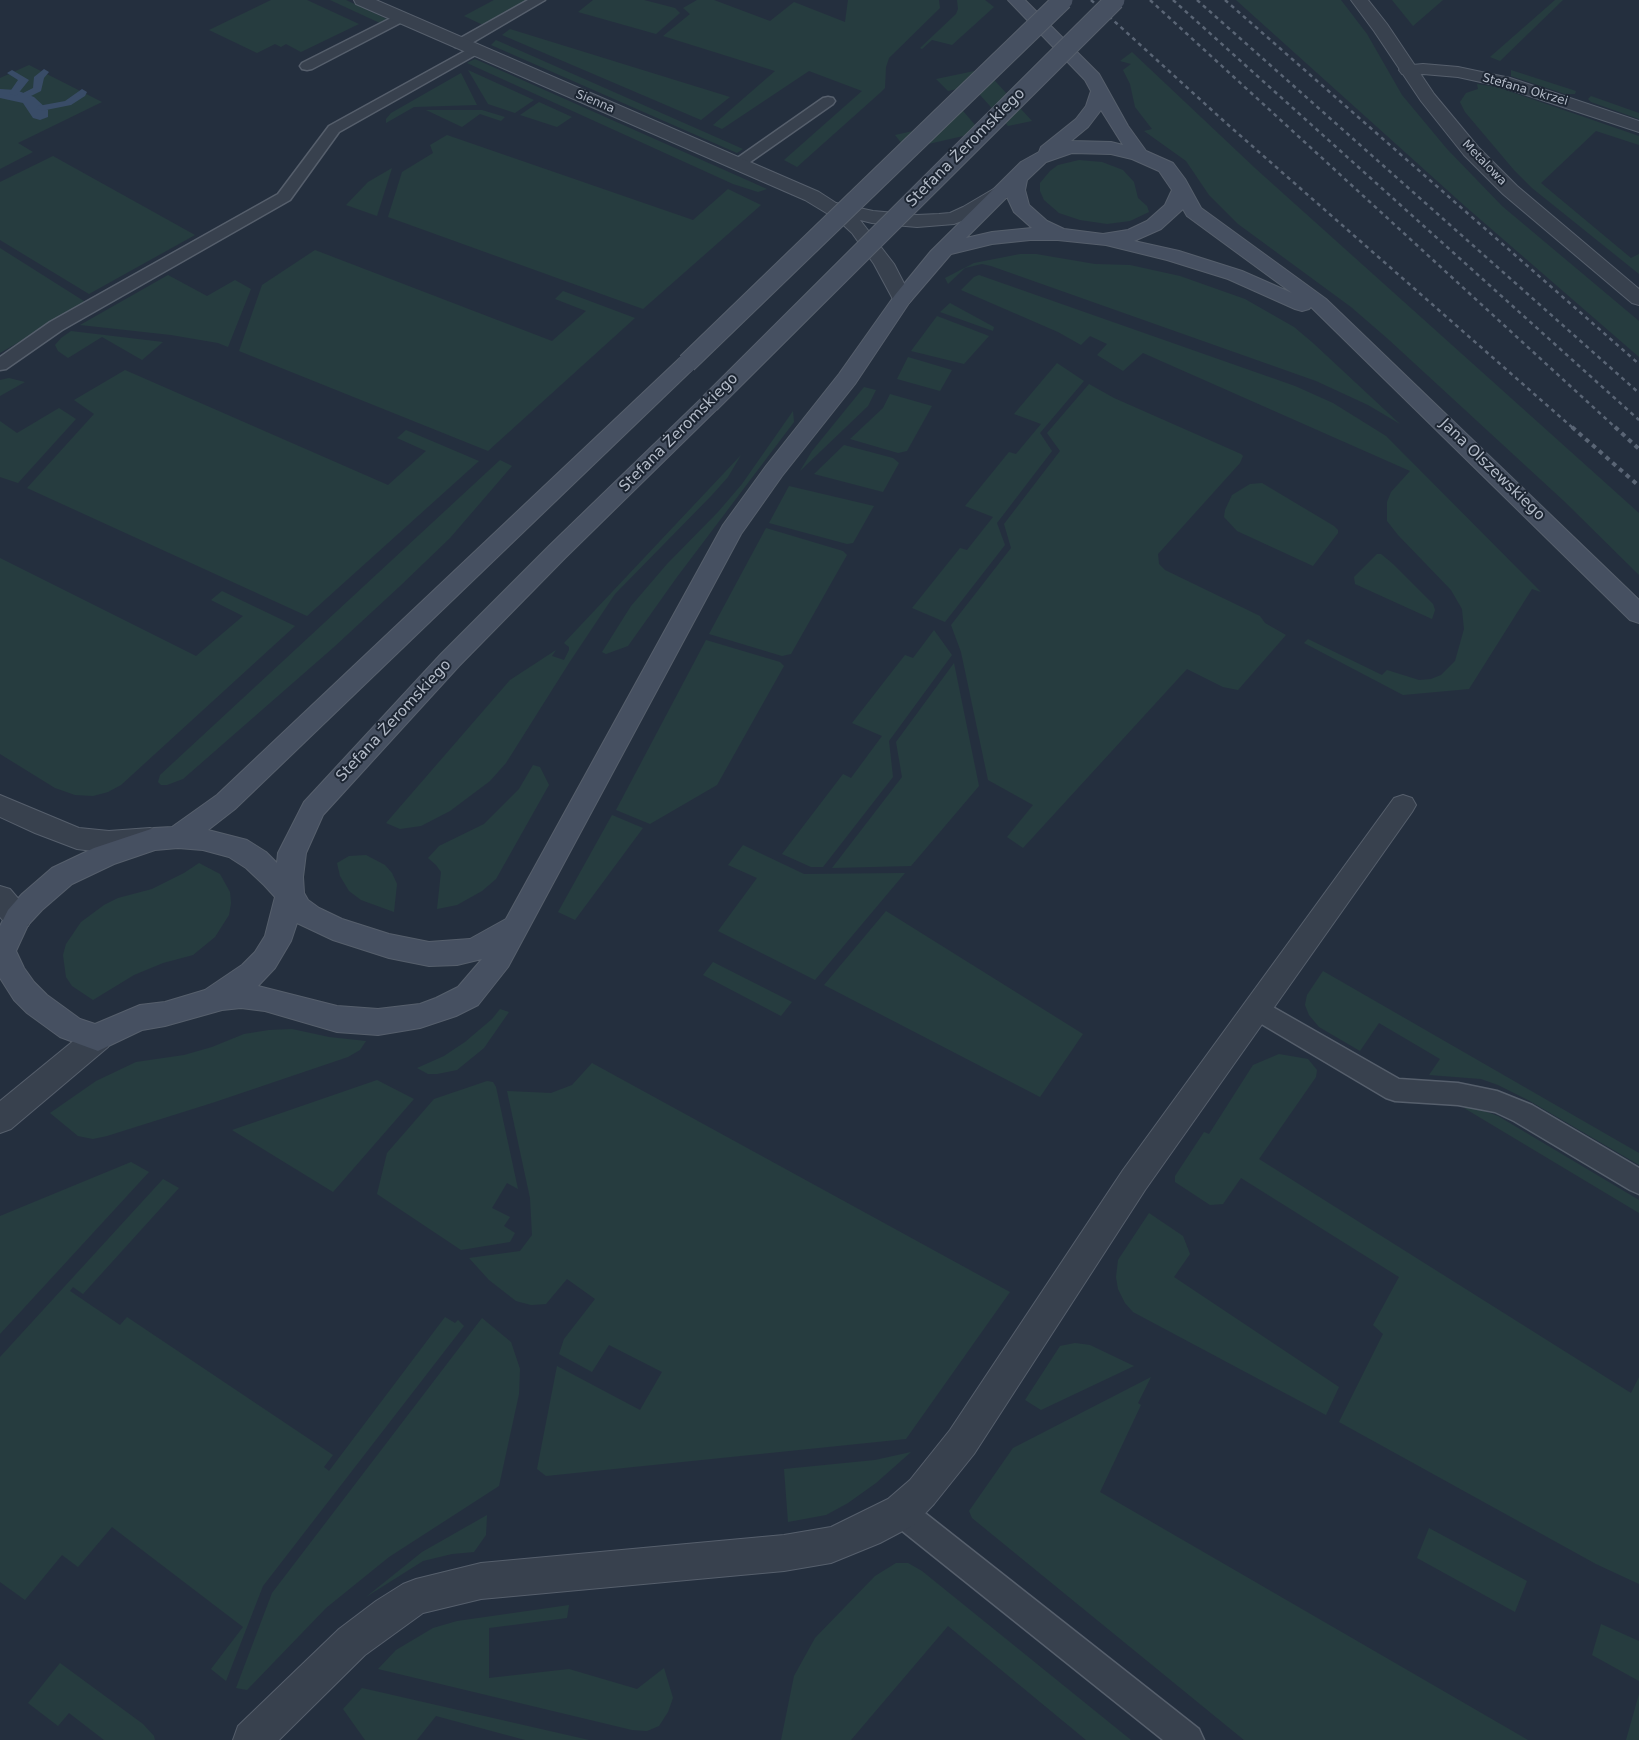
<!DOCTYPE html>
<html>
<head>
<meta charset="utf-8">
<style>
	body { margin:0 }
	canvas { display:block; background:#242f3e }
</style>
</head>
<body>
<canvas width="1639" height="1740"></canvas>
<script>
const c = document.querySelector('canvas').getContext('2d');
c.lineJoin = 'round';
function paint(path, color) {
  c.fillStyle = color;
  c.fill(path, 'evenodd');
}
function shape(rows) {
  const path = new Path2D();
  for (const r of rows) {
    path.moveTo(r[0], r[1]);
    for (let i = 2; i < r.length; i += 2) path.lineTo(r[i], r[i + 1]);
  }
  return path;
}
function trace(path, color, width, dash) {
  c.strokeStyle = color;
  c.lineWidth = width;
  c.lineCap = dash ? 'butt' : 'round';
  c.setLineDash(dash || []);
  c.stroke(path);
}
function drawText(font, color, halo, rows, align = 'center') {
  c.font = font + ' "DejaVu Sans",sans-serif';
  c.lineWidth = 4;
  c.setLineDash([]);
  c.textBaseline = 'middle';
  c.strokeStyle = halo;
  c.fillStyle = color;
  for (const [text, x, y, turn = 0] of rows) {
    c.save();
    c.translate(x, y);
    c.rotate((+turn || 0) * Math.PI / 180);
    c.textAlign = isNaN(turn) ? turn : align;
    if (halo) c.strokeText(text, 0, 0);
    c.fillText(text, 0, 0);
    c.restore();
  }
}
const green = shape([
	[271,0,307,0,359,24,301,52,286,44,281,47,275,44,257,53,209,30],
	[330,0,346,0,389,20,382,24],
	[494,0,528,0,483,25,464,16],
	[593,0,644,0,675,8,680,13,656,34,578,12],
	[697,0,714,0,770,21,794,2,845,22,848,0,939,0,940,8,889,58,886,67,885,88,881,92,797,167,784,160,862,91,809,71,722,129,713,125,775,71,663,36,690,14,683,8],
	[957,0,985,0,994,7,952,45,932,40,922,49,920,48,956,14,958,9],
	[1236,0,1341,0,1367,34,1402,95,1447,149,1502,206,1639,321,1639,357,1466,207],
	[1392,0,1443,0,1413,26],
	[1555,0,1563,0,1500,61,1490,57],
	[510,29,730,97,701,120,502,35],
	[496,40,743,149,737,153,491,45],
	[1132,52,1256,169,1639,513,1639,575,1565,502,1388,339,1351,307,1238,224,1209,195,1186,161,1144,131,1152,129,1135,107,1130,84,1123,70,1131,64,1120,61],
	[475,59,767,189,758,192,733,184,467,63],
	[29,65,102,102,18,143,33,152,0,169,0,78],
	[984,69,1032,121,1008,126,972,86,948,91,936,79],
	[468,70,534,100,515,113,488,104],
	[1511,70,1576,91,1575,94,1565,94,1511,76],
	[461,73,477,105,414,107,386,123,386,119,391,113],
	[1477,84,1497,87,1639,136,1639,145,1596,131,1541,183,1631,258,1639,254,1639,274,1532,188,1514,170,1465,112,1460,102,1466,93,1478,89],
	[1591,96,1639,113,1639,119,1591,102,1588,99],
	[539,102,572,117,557,127,520,115],
	[958,105,981,132,906,149,895,135,945,124],
	[426,110,482,110,505,117,501,121,480,114,462,127],
	[447,135,693,220,728,189,761,205,643,309,388,217,402,172,433,153,430,145],
	[53,156,195,235,89,294,0,240,0,182],
	[1079,160,1102,162,1123,170,1134,182,1138,198,1147,206,1149,212,1130,221,1107,224,1080,220,1059,213,1044,200,1040,191,1040,183,1050,171,1058,165],
	[392,168,377,216,346,205,368,182],
	[0,248,87,303,0,353],
	[315,250,552,341,586,311,555,299,563,291,635,318,488,451,239,351,262,285],
	[1020,254,1036,254,1095,264,1130,265,1180,276,1245,299,1294,327,1313,343,1400,424,1368,405,1316,381,991,266,982,264,965,268,948,284,945,278,974,263],
	[168,275,207,296,235,280,251,289,228,347,218,343,171,335,80,325],
	[979,275,1295,386,1333,403,1386,436,1541,592,1532,589,1469,689,1403,695,1304,643,1308,639,1382,675,1387,670,1419,680,1431,679,1441,675,1455,661,1464,629,1462,609,1451,590,1398,535,1387,521,1387,502,1391,492,1410,471,1143,353,1123,371,1097,355,1107,344,1090,336,1081,345,1058,332,961,290,974,277],
	[950,303,994,327,993,331,940,312],
	[937,316,989,336,964,364,911,351],
	[71,331,163,342,142,360,102,337,68,358,58,351,55,345,61,338],
	[908,357,952,370,940,391,897,379],
	[1057,363,1084,381,1040,433,1052,451,997,523,1005,545,945,622,912,608,960,548,967,550,993,517,965,506,1009,452,1016,454,1041,424,1014,414],
	[125,370,388,485,426,451,397,438,406,430,479,461,307,616,27,488,94,414,74,400],
	[9,378,25,382,0,396,0,380],
	[1089,384,1114,398,1241,454,1243,456,1240,463,1158,554,1159,564,1165,570,1260,616,1265,623,1286,635,1238,690,1223,687,1187,669,1023,848,1007,837,1033,805,988,780,961,652,951,625,1011,548,1004,524,1060,451,1047,433],
	[864,387,876,390,868,406,800,471,812,451],
	[890,394,932,406,907,451,898,453,850,439,883,408],
	[59,408,76,419,18,483,0,477,0,421,17,433],
	[793,411,794,422,677,577,628,646,606,654,602,652,631,606,667,564,718,512,742,484],
	[844,445,893,458,899,463,883,492,814,474],
	[741,455,728,477,712,495,615,594,569,663,506,763,490,781,450,811,421,826,400,829,386,823,510,680,556,650,552,656,564,660,569,650,569,647,564,643],
	[500,460,512,466,450,538,400,586,334,647,183,779,167,785,161,785,158,782,160,775],
	[1262,483,1334,526,1338,530,1338,533,1313,566,1237,531,1224,517,1225,510,1232,495,1250,484],
	[789,486,874,506,853,543,847,544,769,523],
	[766,528,843,551,847,555,791,654,782,656,709,634],
	[1377,554,1381,554,1393,564,1433,604,1435,610,1432,619,1355,584,1354,577],
	[0,558,196,656,243,616,211,600,222,591,295,626,121,785,108,792,93,796,75,795,55,788,0,754],
	[934,630,952,655,889,741,893,777,823,867,811,867,782,854,843,774,851,778,882,736,852,723,905,655,913,658],
	[706,640,780,662,784,666,717,785,650,824,616,810],
	[954,663,979,786,911,866,832,868,902,777,896,742],
	[533,765,540,767,549,785,496,879,482,891,457,905,437,909,441,872,436,865,428,858,439,846,484,824,519,789],
	[612,815,643,828,575,920,558,912],
	[743,845,804,874,905,873,815,980,718,931,757,878,728,865],
	[366,855,385,865,392,873,397,884,394,912,361,900,349,891,340,876,337,863,349,856],
	[199,863,220,874,230,892,231,903,229,915,215,937,193,955,163,963,134,975,93,1000,72,986,66,977,63,955,66,944,81,922,104,905,118,898,152,889,184,873],
	[886,911,1083,1034,1040,1097,824,985],
	[713,962,792,1002,781,1016,703,975],
	[1323,971,1639,1153,1639,1165,1528,1100,1498,1085,1481,1079,1429,1075,1440,1059,1379,1023,1360,1051,1319,1027,1309,1015,1305,1005,1307,995],
	[500,1009,509,1012,484,1048,457,1070,437,1074,428,1074,417,1068,444,1056,465,1042,492,1019],
	[292,1029,329,1037,366,1041,360,1050,348,1057,215,1102,107,1136,93,1139,78,1136,50,1113,96,1081,136,1062,184,1055,212,1047,244,1034,269,1030],
	[1279,1054,1308,1059,1317,1070,1316,1077,1259,1159,1631,1393,1639,1377,1639,1584,1596,1564,1339,1422,1383,1334,1373,1325,1399,1277,1241,1178,1223,1204,1210,1205,1175,1182,1175,1176,1204,1132,1209,1134,1253,1065],
	[592,1063,1010,1292,906,1439,546,1476,537,1469,557,1366,640,1410,662,1372,609,1345,592,1372,559,1354,564,1339,595,1299,567,1279,546,1304,531,1305,516,1301,489,1280,469,1258,520,1251,532,1235,530,1198,507,1091,551,1093,572,1085],
	[377,1080,414,1099,333,1192,232,1130],
	[487,1081,493,1082,496,1087,518,1189,507,1183,492,1208,510,1217,504,1226,515,1233,510,1242,461,1250,377,1194,387,1153,434,1099],
	[1464,1108,1476,1108,1498,1116,1639,1200,1639,1213],
	[131,1162,149,1172,0,1334,0,1216],
	[163,1179,179,1188,83,1294,73,1287,70,1291,120,1325,127,1317,333,1455,324,1467,329,1471,445,1317,455,1323,458,1320,464,1326,263,1586,226,1681,211,1669,243,1627,112,1527,78,1567,62,1555,25,1600,0,1582,0,1357],
	[1149,1213,1183,1236,1190,1254,1174,1277,1339,1387,1326,1415,1133,1312,1125,1303,1118,1289,1116,1277,1118,1260],
	[482,1318,511,1342,520,1369,519,1394,499,1486,389,1557,326,1608,247,1690,236,1688,272,1593],
	[1075,1343,1090,1345,1134,1366,1041,1410,1025,1400,1060,1346],
	[1151,1377,1138,1403,1141,1405,1100,1492,1528,1740,1244,1740,972,1518,969,1511,1013,1448],
	[911,1452,876,1483,848,1503,826,1515,788,1522,784,1469,875,1460],
	[487,1515,486,1535,474,1552,452,1554,423,1561,366,1597,422,1552],
	[1429,1528,1527,1581,1515,1612,1417,1558],
	[896,1563,908,1563,922,1571,1131,1740,1086,1740,948,1626,851,1740,781,1740,794,1676,815,1638,875,1576],
	[569,1605,567,1618,489,1628,489,1678,569,1669,637,1689,664,1668,673,1698,668,1712,659,1726,647,1731,632,1730,378,1669,396,1650,433,1628,457,1621],
	[1601,1624,1639,1641,1639,1681,1592,1655],
	[60,1663,143,1724,154,1736,155,1740,104,1740,69,1713,58,1726,28,1703],
	[362,1688,589,1740,525,1740,436,1716,417,1740,365,1740,343,1709],
	[1639,1694,1639,1740,1626,1740]
]);
const water = shape([
	[0,89,16,90,34,97,48,110,48,117,40,120,33,118,23,103,0,98]
]);
const stream = shape([
	[44,69,49,72,44,78,41,91,27,98,21,98,21,94,33,88,34,77,44,69],
	[12,70,29,80,17,95,14,96,9,93,18,80,7,73,12,70],
	[82,89,87,92,85,96,71,105,41,111,36,108,38,106,65,101,82,89]
]);
const service = shape([
	[528,0,545,0,465,47,455,47,453,44,455,41,528,0],
	[401,13,408,17,406,20,312,69,307,70,302,69,300,66,302,63,401,13],
	[474,46,479,47,481,50,479,53,339,132,290,200,62,330,6,369,0,370,0,357,50,322,278,194,329,126,474,46],
	[828,97,833,98,835,101,833,104,743,167,733,167,730,164,733,161,823,98,828,97],
	[1256,999,1264,1002,1399,1079,1458,1083,1497,1091,1532,1105,1639,1168,1639,1194,1630,1190,1514,1121,1495,1112,1458,1105,1395,1101,1386,1098,1248,1016,1244,1009,1248,1002,1256,999],
	[901,1497,911,1502,1199,1729,1204,1740,1163,1740,891,1522,886,1512,891,1502,901,1497]
]);
const minor = shape([
	[354,0,376,0,819,192,836,203,873,211,917,215,939,214,950,213,963,207,997,187,1004,185,1011,187,1014,191,1011,195,977,215,954,224,917,227,872,223,860,220,894,264,912,299,909,303,902,305,895,303,874,264,852,233,838,220,805,200,356,4,354,0],
	[1423,64,1458,67,1510,78,1639,121,1639,132,1499,86,1458,77,1423,74,1408,75,1402,74,1399,70,1402,66,1423,64],
	[1403,795,1412,798,1416,805,1412,812,1145,1190,974,1454,934,1504,914,1525,880,1543,831,1563,784,1571,481,1599,423,1613,365,1655,279,1740,233,1740,238,1726,339,1629,376,1601,403,1584,416,1579,481,1563,784,1535,831,1527,888,1499,910,1480,950,1430,1123,1170,1394,798,1403,795]
]);
const tertiary = shape([
	[1351,0,1368,0,1387,24,1434,94,1478,147,1517,186,1639,289,1639,305,1632,303,1503,194,1464,155,1421,101,1374,31,1351,0],
	[0,795,79,828,109,831,150,828,160,831,164,839,160,847,150,850,109,853,77,849,35,833,0,817,0,795],
	[0,886,10,889,28,910,32,918,28,926,18,929,8,926,0,917,0,886],
	[98,1025,108,1029,113,1038,108,1047,11,1129,0,1133,0,1101,88,1029,98,1025]
]);
const secondary = shape([
	[1008,0,1025,0,1099,74,1128,126,1146,151,1173,163,1185,179,1201,208,1326,299,1639,600,1639,623,1630,620,1311,307,1309,309,1302,311,1295,309,1228,279,1167,260,1106,245,1058,240,1030,240,992,244,951,254,909,303,855,384,782,476,741,534,508,967,478,1005,456,1016,420,1028,378,1035,337,1032,265,1011,241,1008,222,1010,165,1026,142,1030,98,1051,60,1037,27,1013,14,1000,0,978,0,926,8,910,22,894,52,868,94,848,154,828,172,827,217,795,680,358,687,356,694,358,698,363,694,368,235,809,208,830,247,840,266,852,277,863,278,853,304,802,441,654,549,546,702,398,710,396,718,398,721,403,718,408,565,558,459,666,323,815,306,853,303,877,304,893,308,900,319,908,342,919,389,934,429,942,470,939,506,919,723,525,766,466,839,374,895,295,931,251,1021,162,1039,152,1041,147,1076,119,1086,106,1091,91,1085,80,1008,0],
	[1101,110,1123,145,1111,142,1071,141,1088,127,1101,110],
	[1072,153,1111,154,1132,159,1159,171,1172,190,1165,205,1147,221,1128,230,1103,234,1064,229,1047,221,1029,205,1025,190,1027,180,1046,162,1072,153],
	[1007,197,1014,212,1032,228,992,232,966,238,1007,197],
	[1183,209,1187,216,1292,293,1242,271,1179,251,1134,241,1161,229,1183,209],
	[178,848,203,850,229,857,246,868,264,885,275,897,265,936,255,952,242,965,205,990,165,1002,140,1005,95,1024,80,1019,47,995,34,982,24,968,16,951,28,925,42,910,72,884,114,864,155,850,178,848],
	[297,923,333,940,389,958,429,966,457,965,482,959,458,987,436,998,420,1004,378,1009,337,1006,258,986,275,968,291,941,297,923]
]);
const railFar1 = shape([
	[1091,0,1226,123,1574,429],
	[1150,0,1617,429],
	[1173,0,1639,420],
	[1197,0,1639,393],
	[1225,0,1639,364]
]);
const rail = shape([
	[1572,427,1639,486],
	[1615,427,1639,449]
]);
const secondaryBridge = shape([
	[687,363,1063,0],
	[710,403,1115,0]
]);
const farStreetnames = [
	["Stefana Okrzei",1525,90,16],
	["Sienna",595,102,23],
	["Metalowa",1484,163,46]
];
const streetNames = [
	["Stefana Żeromskiego",966,148,-45],
	["Stefana Żeromskiego",679,433,-45],
	["Jana Olszewskiego",1492,470,44],
	["Stefana Żeromskiego",394,721,-47]
];
paint(green, '#263c3f');
paint(water, '#394c67');
paint(stream, '#394c67');
trace(service, '#565f6c', 3);
trace(minor, '#565f6c', 2);
trace(tertiary, '#565f6c', 2);
trace(secondary, '#565f6c', 2);
paint(service, '#38414e');
paint(minor, '#38414e');
paint(tertiary, '#38414e');
paint(secondary, '#465061');
trace(railFar1, '#5a6575', 2.5, [4, 4]);
trace(rail, '#5a6575', 4, [4.5, 4.5]);
trace(secondaryBridge, '#565f6c', 21, []);
trace(secondaryBridge, '#465061', 19);
drawText('12px', '#b4bcc9', '#1d2633', farStreetnames);
drawText('15px', '#b4bcc9', '#1d2633', streetNames);
</script>
</body>
</html>
